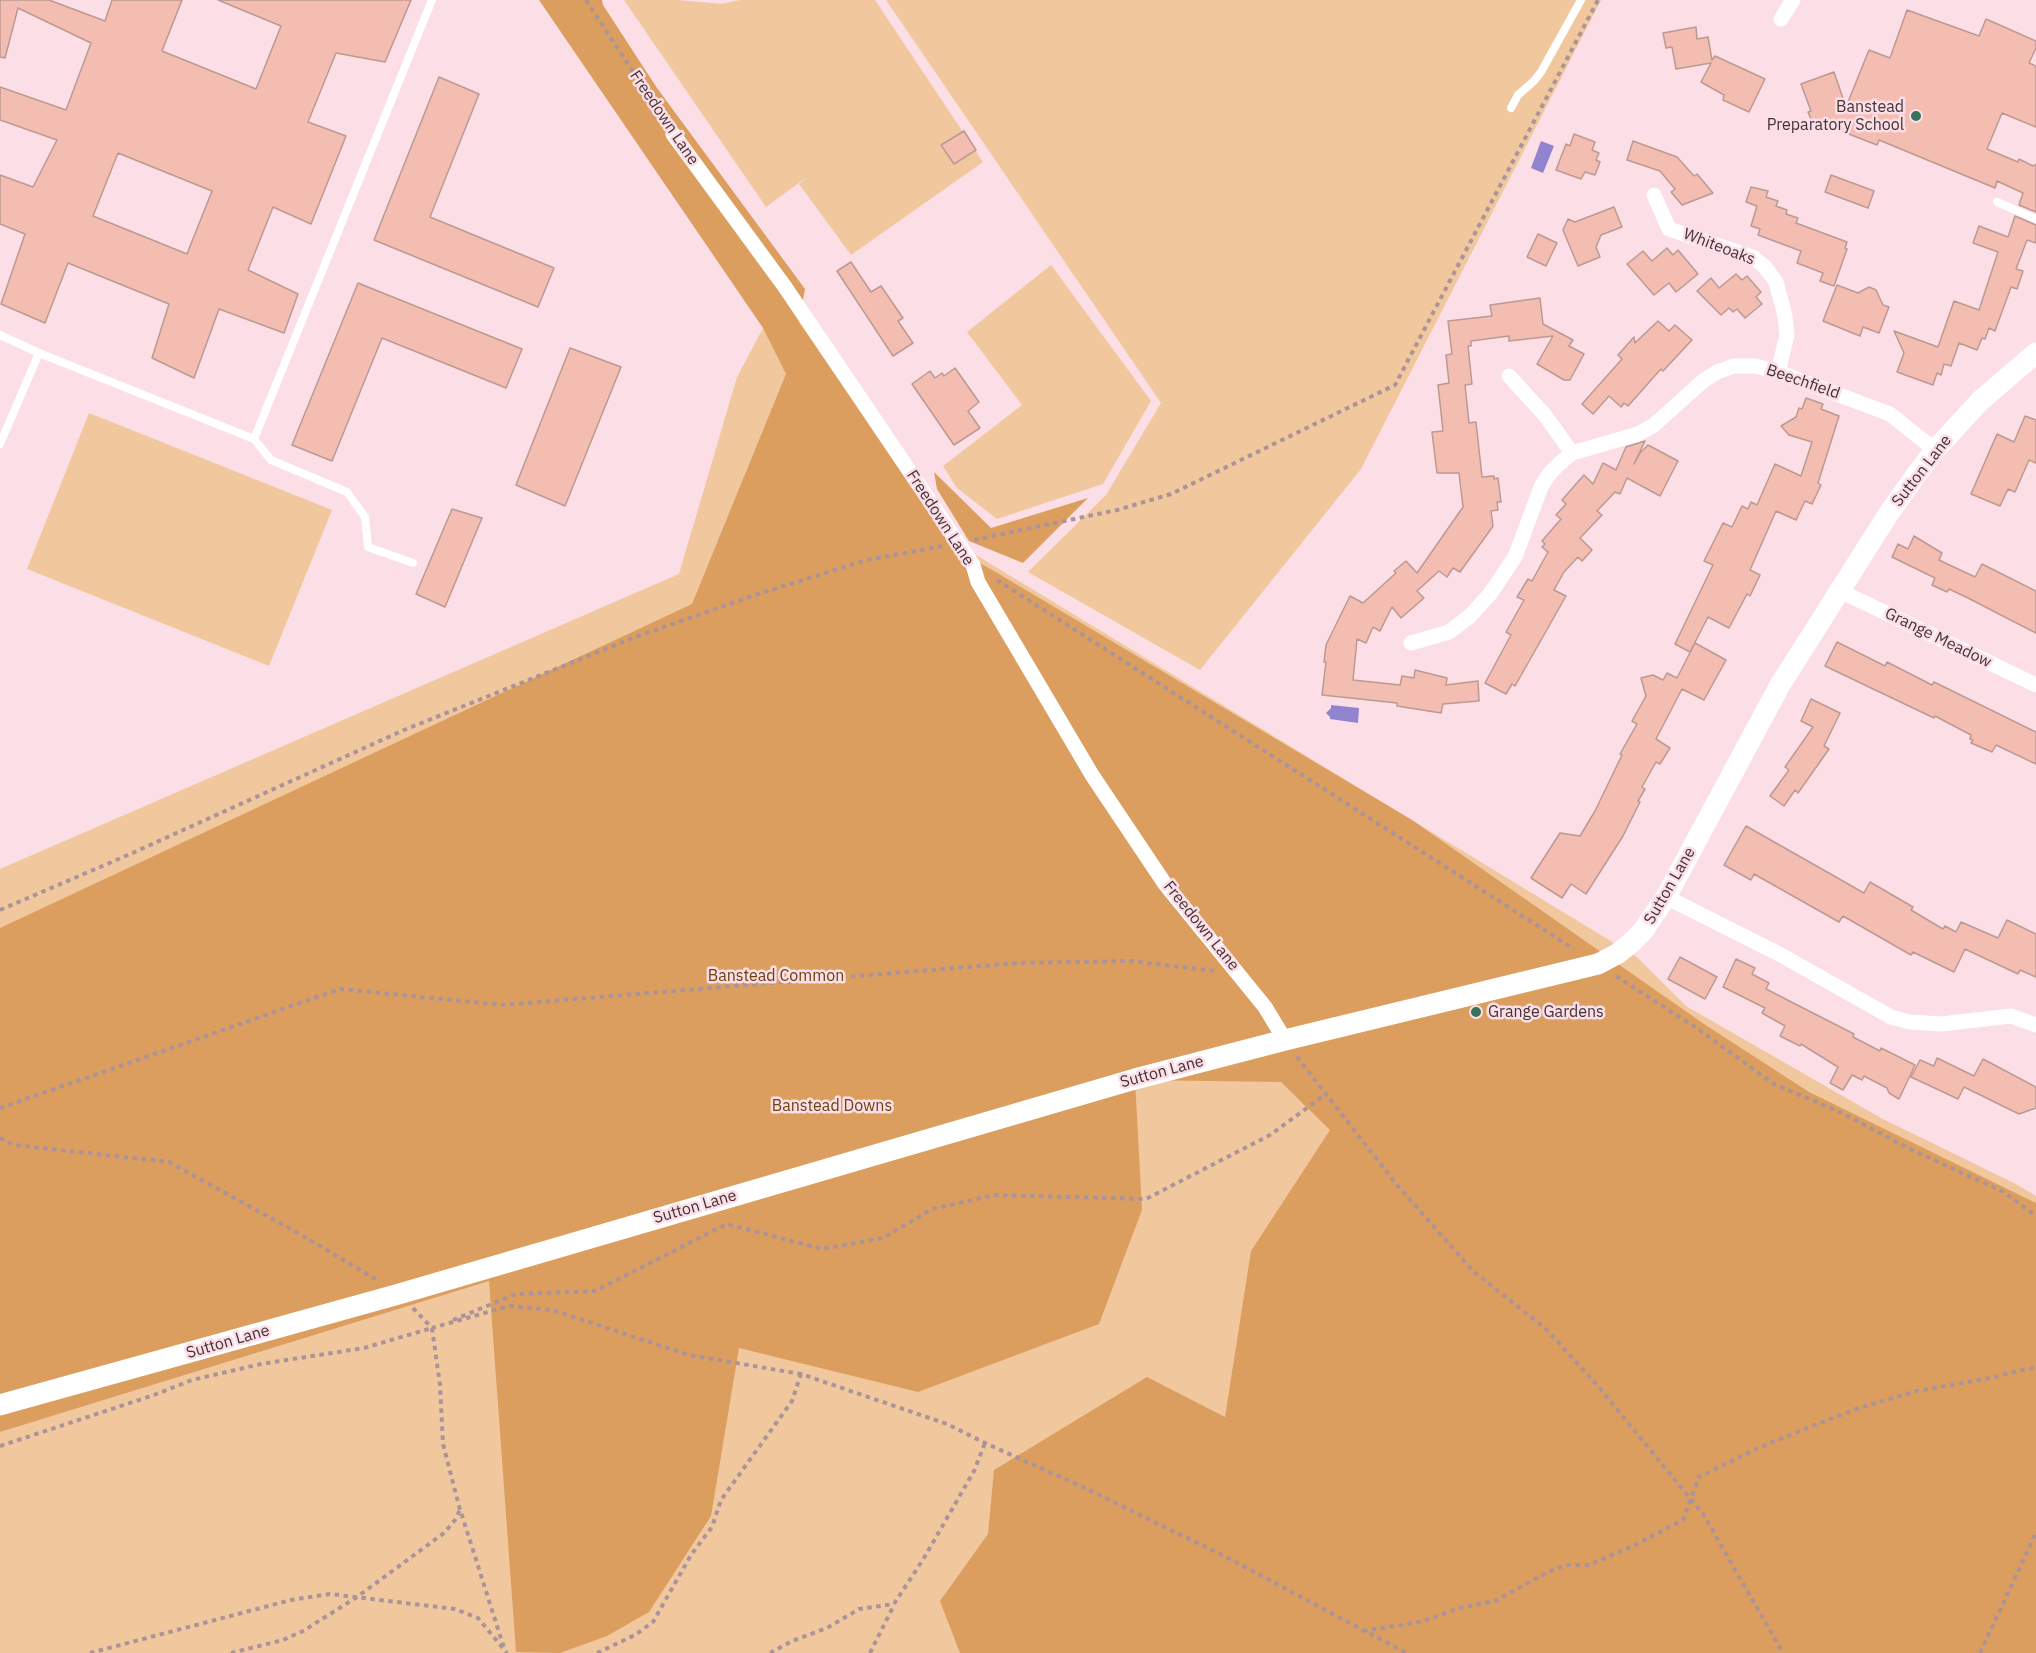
<!DOCTYPE html>
<html>
<head>
<meta charset="utf-8">
<style>
	body { margin:0 }
	canvas { display:block; background:#fcdee7 }
</style>
</head>
<body>
<canvas width="2036" height="1653"></canvas>
<script>
const c = document.querySelector('canvas').getContext('2d');
c.lineJoin = 'round';
function paint(path, color) {
  c.fillStyle = color;
  c.fill(path, 'evenodd');
}
function shape(rows) {
  const path = new Path2D();
  for (const r of rows) {
    path.moveTo(r[0], r[1]);
    for (let i = 2; i < r.length; i += 2) path.lineTo(r[i], r[i + 1]);
  }
  return path;
}
function trace(path, color, width, dash) {
  c.strokeStyle = color;
  c.lineWidth = width;
  c.lineCap = dash ? 'butt' : 'round';
  c.setLineDash(dash || []);
  c.stroke(path);
}
function drawText(font, color, halo, rows, align = 'center') {
  c.font = font + ' "IBM Plex Sans",sans-serif';
  c.lineWidth = 5;
  c.setLineDash([]);
  c.textBaseline = 'middle';
  c.strokeStyle = halo;
  c.fillStyle = color;
  for (const [text, x, y, turn = 0] of rows) {
    c.save();
    c.translate(x, y);
    c.rotate((+turn || 0) * Math.PI / 180);
    c.textAlign = isNaN(turn) ? turn : align;
    if (halo) c.strokeText(text, 0, 0);
    c.fillText(text, 0, 0);
    c.restore();
  }
}
const green = shape([
	[624,0,678,0,721,4,740,0,875,0,983,162,851,255,799,184,807,177,766,207],
	[886,0,1601,0,1361,469,1200,670,1028,572,1106,495,1161,403],
	[1051,265,1151,401,1103,484,997,519,957,488,943,466,1022,405,967,332],
	[785,287,958,544,1637,957,1686,1006,1881,1118,2016,1184,2036,1196,2036,1653,0,1653,0,869,679,574,737,377],
	[89,413,332,510,269,666,27,569]
]);
const forest = shape([
	[539,0,602,0,603,5,657,88,805,289,799,322,956,550,994,571,1412,820,1704,1024,1809,1092,2036,1203,2036,1653,960,1653,940,1601,988,1534,994,1470,1147,1377,1225,1417,1251,1251,1330,1130,1281,1082,1135,1080,1142,1210,1099,1324,918,1392,739,1348,711,1516,649,1612,607,1636,560,1653,516,1652,489,1281,0,1432,0,928,692,604,786,374,763,328],
	[934,472,991,528,1088,498,1023,563,969,541,937,489]
]);
const water = shape([
	[1541,141,1554,146,1543,173,1531,168],
	[1331,705,1359,708,1358,723,1330,719,1330,717,1326,713,1331,708]
]);
const building = shape([
	[0,0,49,0,105,21,112,0,182,0,162,51,256,89,281,26,218,0,411,0,385,62,336,53,308,122,346,136,311,224,273,207,248,270,298,294,284,333,219,309,194,378,152,358,169,304,68,263,45,323,1,304,25,234,0,224,0,175,33,187,57,140,0,120,0,87,66,110,91,43,18,8,5,58,0,57,0,0],
	[118,153,212,191,187,254,93,216,118,153],
	[1907,10,1979,36,1986,19,2036,41,2036,48,2029,63,2036,66,2036,127,2002,113,1987,149,2018,162,2019,159,2033,166,2036,164,2036,212,2019,205,2023,193,1997,181,1995,188,1879,140,1877,145,1826,125,1815,129,1808,112,1811,111,1801,84,1834,72,1846,107,1869,50,1890,58,1907,10],
	[1696,27,1697,39,1708,37,1712,60,1715,56,1765,79,1749,112,1723,100,1724,95,1701,82,1711,63,1676,69,1672,47,1666,48,1663,33,1696,27],
	[439,77,479,94,430,217,554,268,538,307,374,240,439,77],
	[964,131,976,150,954,164,941,145,964,131],
	[1574,134,1595,142,1592,150,1599,153,1596,160,1600,162,1595,175,1585,172,1581,179,1556,170,1566,144,1570,146,1574,134],
	[1633,141,1677,157,1694,176,1697,174,1713,193,1682,205,1671,192,1675,189,1660,171,1627,160,1633,141],
	[1831,175,1874,191,1868,208,1825,192,1831,175],
	[1751,187,1768,191,1766,197,1778,201,1776,206,1787,210,1786,214,1798,218,1796,223,1847,242,1845,248,1847,249,1834,286,1820,281,1823,273,1797,263,1801,251,1758,235,1760,229,1751,226,1757,206,1746,202,1751,187],
	[1614,207,1622,227,1601,235,1596,247,1600,257,1578,266,1563,230,1568,219,1575,222,1614,207],
	[2015,216,2036,225,2036,243,2027,240,2016,269,2023,271,2017,289,2011,287,1995,331,1989,328,1985,339,1982,338,1977,350,1959,343,1951,366,1944,364,1941,375,1937,373,1933,385,1897,372,1904,353,1894,331,1938,347,1954,301,1979,310,1998,252,1973,243,1979,226,2008,237,2015,216],
	[1538,234,1557,243,1546,266,1527,257,1538,234],
	[1667,248,1673,255,1678,250,1698,274,1676,292,1669,283,1654,295,1627,264,1643,251,1652,261,1667,248],
	[851,262,871,292,881,286,903,318,898,321,913,343,893,356,837,271,851,262],
	[1736,274,1742,280,1747,276,1761,292,1756,297,1762,304,1745,318,1737,309,1733,312,1729,308,1721,315,1697,291,1711,278,1719,288,1736,274],
	[358,283,522,349,506,388,382,338,332,461,292,445,358,283],
	[1837,285,1858,293,1869,287,1876,290,1883,305,1889,307,1879,333,1863,327,1860,336,1823,321,1837,285],
	[1540,298,1543,324,1573,340,1569,346,1584,354,1570,380,1564,380,1537,364,1553,336,1509,341,1509,336,1471,341,1471,346,1468,346,1472,384,1465,385,1469,423,1476,422,1482,477,1494,476,1494,479,1498,478,1501,502,1497,502,1498,510,1491,511,1493,526,1491,529,1460,572,1453,568,1447,577,1439,571,1417,591,1424,598,1401,618,1392,607,1380,631,1373,627,1366,643,1357,639,1353,680,1400,685,1402,676,1414,678,1415,670,1447,678,1446,685,1478,681,1479,701,1443,704,1441,713,1397,706,1397,703,1322,695,1326,662,1324,662,1326,645,1350,596,1363,603,1396,573,1394,571,1406,561,1417,573,1463,507,1459,473,1437,473,1432,432,1443,431,1438,385,1449,383,1446,355,1452,354,1448,321,1492,316,1490,305,1540,298],
	[1658,321,1669,331,1675,325,1692,340,1663,371,1661,369,1628,406,1624,403,1621,407,1609,396,1593,414,1582,404,1622,359,1618,355,1634,337,1635,343,1658,321],
	[570,348,621,367,565,506,516,485,570,348],
	[955,368,979,402,968,411,980,428,954,445,912,384,930,371,935,378,942,373,944,376,955,368],
	[1806,398,1823,404,1821,409,1839,416,1818,483,1821,485,1812,504,1805,501,1796,520,1776,511,1750,570,1760,575,1750,596,1747,594,1729,628,1708,617,1690,652,1675,644,1713,565,1704,561,1723,523,1732,527,1742,506,1748,509,1751,502,1757,505,1775,464,1801,476,1812,442,1789,435,1781,426,1796,417,1799,408,1802,409,1806,398],
	[2025,416,2036,420,2036,463,2029,460,2015,492,2008,489,2000,506,1971,494,1997,434,2014,442,2025,416],
	[1645,441,1634,464,1640,453,1648,445,1678,461,1660,496,1627,478,1620,494,1615,492,1597,511,1602,515,1580,538,1592,550,1582,561,1578,557,1564,572,1554,590,1566,596,1515,686,1512,684,1506,694,1485,683,1511,635,1506,632,1524,600,1517,597,1528,579,1532,581,1548,552,1542,547,1545,544,1542,541,1561,519,1556,515,1566,504,1562,500,1584,475,1593,484,1603,463,1616,470,1626,447,1645,441],
	[452,509,482,518,445,607,416,594,452,509],
	[1914,536,1942,553,1939,560,1975,577,1982,564,2036,591,2036,633,1966,597,1949,589,1947,592,1932,585,1935,578,1892,557,1898,544,1908,549,1914,536],
	[1837,642,1885,666,1887,662,1932,685,1934,682,2036,732,2036,764,1996,745,1992,752,1971,743,1973,740,1970,739,1971,735,1935,716,1934,718,1825,666,1837,642],
	[1695,643,1726,660,1704,700,1682,689,1656,739,1670,748,1660,764,1656,762,1642,787,1645,789,1638,801,1640,802,1623,836,1586,894,1571,884,1562,898,1531,878,1560,833,1580,836,1595,811,1622,755,1620,754,1637,724,1632,721,1646,696,1641,678,1653,675,1663,680,1667,673,1677,678,1695,643],
	[1811,699,1840,713,1824,746,1829,749,1798,793,1795,790,1784,806,1770,796,1789,770,1785,767,1813,727,1801,721,1811,699],
	[1746,826,1864,893,1870,882,1913,907,1911,910,1943,929,1945,926,1956,932,1961,922,1998,938,2007,920,2036,934,2036,977,2020,970,2018,974,1965,949,1954,972,1913,952,1911,955,1843,916,1839,922,1754,874,1751,880,1724,865,1746,826],
	[1680,957,1717,977,1705,999,1668,979,1680,957],
	[1736,959,1755,968,1752,974,1769,983,1766,989,1854,1034,1853,1037,1880,1051,1881,1048,1915,1065,1899,1099,1889,1093,1887,1088,1864,1076,1862,1080,1852,1075,1843,1090,1830,1083,1838,1067,1801,1044,1800,1046,1780,1036,1785,1026,1762,1013,1765,1008,1723,987,1736,959],
	[1937,1058,1974,1076,1983,1059,2036,1087,2036,1108,2019,1114,1964,1087,1958,1099,1911,1077,1920,1060,1934,1066,1937,1058]
]);
const path = shape([
	[586,0,665,121],
	[974,540,1117,510,1171,494,1395,385,1598,0],
	[997,580,1574,949],
	[0,910,128,855,404,730,638,636,755,595,867,560,943,546],
	[1616,976,1698,1029,1774,1084,1842,1113,1912,1150,2002,1191,2036,1216],
	[1297,1057,1397,1185,1473,1271,1545,1328,1597,1385,1703,1514,1783,1653],
	[0,1108,340,989,502,1005,1016,963,1130,961,1215,971],
	[0,1138,14,1145,169,1162,298,1233,377,1280],
	[413,1308,432,1328,509,1306,552,1310,689,1355,801,1374,947,1424,985,1443,1085,1488,1230,1559,1406,1653],
	[453,1320,516,1294,595,1291,727,1224,822,1249,883,1238,932,1209,995,1195,1146,1199,1270,1135,1326,1094],
	[432,1328,440,1385,443,1444,459,1506,504,1648],
	[0,1446,154,1395,192,1380,261,1364,364,1348,432,1328],
	[1363,1631,1420,1622,1460,1608,1495,1601,1548,1572,1566,1565,1589,1565,1631,1547,1683,1520,1699,1477,1758,1448,1812,1426,1856,1409,1917,1391,1991,1378,2026,1369,2036,1368],
	[90,1653,291,1600,330,1594,455,1609,478,1618,507,1653],
	[231,1653,283,1640,303,1631,357,1597,444,1533,455,1520,460,1510],
	[597,1653,635,1635,653,1622,691,1555,712,1527,721,1500,792,1401,801,1374],
	[770,1653,792,1641,827,1628,859,1609,894,1604,924,1558,974,1471,985,1443],
	[870,1653,894,1605],
	[1980,1653,2036,1533]
]);
const service = shape([
	[1511,108,1518,95,1534,81,1541,72,1581,0],
	[1997,202,2036,219],
	[0,335,39,353],
	[254,439,432,0],
	[0,444,39,353,254,439,271,460,347,492,365,517,368,547,413,563]
]);
const minor = shape([
	[1781,19,1793,0],
	[673,134,785,287,973,565,978,582,1092,775,1165,884,1265,1007,1285,1040],
	[1654,195,1669,229,1753,257,1765,267,1776,282,1785,316,1787,335,1778,372],
	[1509,376,1544,414,1572,453],
	[1840,591,2036,685],
	[1411,643,1449,632,1470,616,1490,594,1515,557,1541,487,1549,474,1559,464,1572,453,1638,434,1654,425,1703,381,1717,372,1734,366,1755,366,1778,372,1890,414,1935,450],
	[1666,897,1781,955,1891,1017,1910,1022,1941,1024,2011,1016,2036,1025]
]);
const secondary = shape([
	[0,1405,399,1294,1135,1079,1285,1040,1598,964,1617,954,1631,943,1643,931,1666,897,1780,685,1889,513,1916,475,1935,450,1980,401,2036,353]
]);
const markers = [
	[1916,116,6,"#37725c"],
	[1476,1012,6,"#37725c"]
];
const poiNames = [
	["Banstead",1904,107],
	["Preparatory School",1904,125],
	["Grange Gardens",1488,1012,"left"]
];
const streetNames = [
	["Freedown Lane",664,118,56],
	["Whiteoaks",1719,247,21],
	["Beechfield",1803,382,19],
	["Sutton Lane",1922,471,-52],
	["Freedown Lane",940,518,57],
	["Grange Meadow",1938,638,26],
	["Sutton Lane",1670,886,-60],
	["Freedown Lane",1201,926,51],
	["Sutton Lane",1162,1072,-15],
	["Sutton Lane",695,1207,-16],
	["Sutton Lane",228,1342,-16]
];
const parkNames = [
	["Banstead Common",776,976],
	["Banstead Downs",832,1106]
];
paint(green, '#f1c79e');
paint(forest, '#dc9e5e');
paint(water, '#9184ce');
paint(building, '#f4bdb2');
trace(building, '#bc9991', 1.5);
trace(path, '#ab939a', 4, [4.5, 4.5]);
trace(service, '#fff', 8);
trace(minor, '#fff', 15);
trace(secondary, '#fff', 21);
for (const [x, y, r, color] of markers) {
  const dot = new Path2D();
  dot.arc(x, y, r, 0, 2 * Math.PI);
  c.fillStyle = color;
  c.fill(dot);
  trace(dot, '#fcdee7', 2);
}
drawText('16px', '#423337', '#fcdee7', poiNames, 'right');
drawText('16px', '#423337', '#fcdee7', streetNames);
drawText('16px', '#6a410f', '#fcdee7', parkNames);
</script>
</body>
</html>
